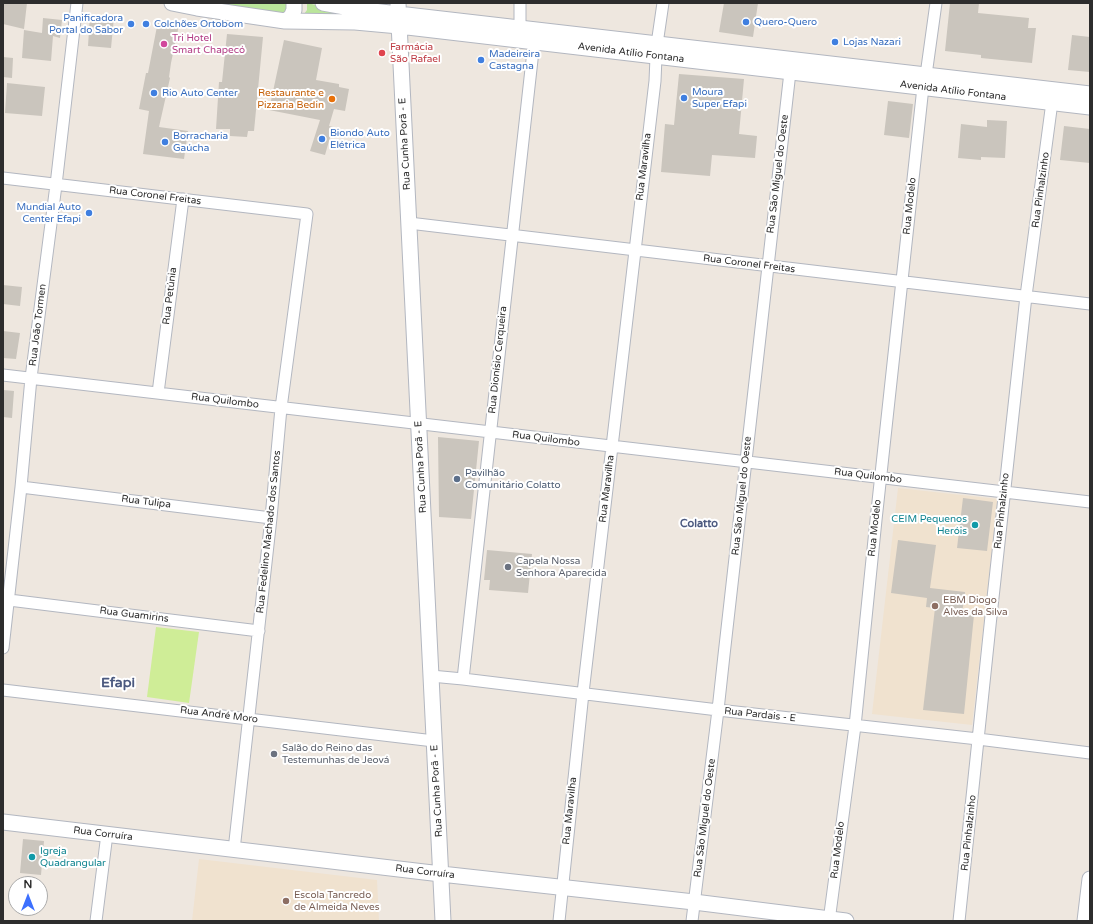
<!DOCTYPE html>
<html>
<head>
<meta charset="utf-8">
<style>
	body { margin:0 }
	#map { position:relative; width:1093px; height:924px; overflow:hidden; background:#eee7df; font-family:"Varela Round",sans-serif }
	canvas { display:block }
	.frame { position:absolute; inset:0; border:4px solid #2d2d2d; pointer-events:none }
	.north { position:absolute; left:8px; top:876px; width:40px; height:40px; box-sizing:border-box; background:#fff; border:1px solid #ababab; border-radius:50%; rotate:0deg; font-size:11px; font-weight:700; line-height:16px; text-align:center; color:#2d2d2d }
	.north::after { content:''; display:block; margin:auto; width:14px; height:18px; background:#3d70fe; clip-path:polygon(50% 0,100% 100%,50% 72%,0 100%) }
</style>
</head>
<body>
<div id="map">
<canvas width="1093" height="924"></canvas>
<div class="frame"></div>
<div class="north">N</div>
</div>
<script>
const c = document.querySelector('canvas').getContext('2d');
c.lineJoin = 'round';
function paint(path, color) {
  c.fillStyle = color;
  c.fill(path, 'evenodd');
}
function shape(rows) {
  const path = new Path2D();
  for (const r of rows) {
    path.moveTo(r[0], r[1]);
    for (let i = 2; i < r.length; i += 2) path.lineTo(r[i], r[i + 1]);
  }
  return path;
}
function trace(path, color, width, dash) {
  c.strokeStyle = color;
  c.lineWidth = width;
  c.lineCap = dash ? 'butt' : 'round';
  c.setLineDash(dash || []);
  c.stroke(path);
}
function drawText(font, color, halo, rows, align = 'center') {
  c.font = font + ' "Varela Round",sans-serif';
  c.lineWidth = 4;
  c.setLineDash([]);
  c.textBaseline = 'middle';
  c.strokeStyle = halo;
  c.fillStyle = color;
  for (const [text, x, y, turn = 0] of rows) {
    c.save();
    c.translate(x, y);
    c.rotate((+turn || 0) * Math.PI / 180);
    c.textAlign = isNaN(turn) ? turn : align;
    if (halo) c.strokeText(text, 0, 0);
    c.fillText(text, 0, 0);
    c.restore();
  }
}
const education = shape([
	[898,488,998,499,972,725,872,714],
	[199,859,377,880,379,921,192,921]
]);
const green = shape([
	[209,3,290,3,287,14],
	[307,3,360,15,304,14,307,10]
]);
const pitch = shape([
	[156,627,199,632,189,703,147,697]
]);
const building = shape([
	[3,3,27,3,24,29,3,24],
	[724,3,758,3,753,37,719,32],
	[950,3,979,3,978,13,1029,18,1028,28,1036,28,1032,63,981,58,981,55,945,51],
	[90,15,114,17,111,48,88,46],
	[43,18,62,20,60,38,53,36,51,61,22,58,24,30,42,33],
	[158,21,179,25,171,63,169,77,170,78,159,127,188,131,184,159,143,154,149,111,139,109,146,73,148,73],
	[227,34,263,37,254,131,248,131,247,137,230,136,230,129,216,129,219,82,222,82],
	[1072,35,1090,37,1090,72,1068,70],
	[284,40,322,48,316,80,339,84,339,87,349,89,345,111,334,109,329,126,333,127,325,155,310,151,320,120,269,110],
	[3,57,13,58,12,78,3,77],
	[679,74,744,79,739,134,757,136,755,158,712,155,710,176,661,172,665,124,674,125],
	[7,83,45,87,42,116,5,113],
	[888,101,913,104,909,138,884,135],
	[987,120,1007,121,1005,158,981,157,981,160,958,158,961,124,987,127],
	[1064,126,1090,129,1090,163,1060,160],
	[3,285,22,287,20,306,3,304],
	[3,331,20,333,16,359,3,358],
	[3,390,14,391,12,418,3,417],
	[438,437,479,441,471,519,439,517],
	[963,498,993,502,987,551,957,548],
	[898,540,936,545,930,588,965,592,962,614,974,615,964,714,923,710,935,608,926,607,927,598,891,593],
	[487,550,532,554,528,593,489,590,490,580,484,580],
	[23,839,44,841,41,875,20,873]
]);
const street = shape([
	[520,3,520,28],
	[657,44,663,3],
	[926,75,936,3],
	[3,178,307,214,281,408,271,518,234,850],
	[409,223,1090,304],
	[3,375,1090,502],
	[158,393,183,199],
	[21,487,271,518],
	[9,600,259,631],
	[3,648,21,487,31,378,56,185,77,3],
	[431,676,463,679,718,710,978,739,1090,753],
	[463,679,534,42],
	[3,690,434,741],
	[96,921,107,834],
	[559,921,583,693,655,81,656,57],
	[692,921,718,710,724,655,790,72],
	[829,921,855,726,876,520,923,87],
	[959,921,991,616,1026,296,1052,102]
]);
const secondary = shape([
	[172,3,197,8,285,21,355,22,399,26,1090,107],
	[323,3,356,9,398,14,1090,94],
	[398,3,443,921],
	[285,21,291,17,294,10,294,3],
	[3,822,441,874,694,902,846,921],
	[1085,921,1090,879]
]);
const markers = [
	[746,22,4,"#3f7fe0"],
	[131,24,4,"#3f7fe0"],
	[146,24,4,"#3f7fe0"],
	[835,42,4,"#3f7fe0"],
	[164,44,4,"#d1479c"],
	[382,53,4,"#e0444e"],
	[481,60,4,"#3f7fe0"],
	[154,93,4,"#3f7fe0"],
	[684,98,4,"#3f7fe0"],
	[332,99,4,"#e8710a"],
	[322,139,4,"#3f7fe0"],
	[165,142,4,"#3f7fe0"],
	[89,213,4,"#3f7fe0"],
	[457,479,4,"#5c6f8a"],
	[975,525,4,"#0f9aa8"],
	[508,567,4,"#6b7280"],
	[935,606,4,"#8d6e63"],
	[274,754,4,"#6b7280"],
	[32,857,4,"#0f9aa8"],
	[286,901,4,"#8d6e63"]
];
const shopNames = [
	["Panificadora",123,18,"right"],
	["Portal do Sabor",123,30,"right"],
	["Quero-Quero",754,22],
	["Colchões Ortobom",154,24],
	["Lojas Nazari",843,42],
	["Madeireira",489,54],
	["Castagna",489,66],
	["Moura",692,92],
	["Super Efapi",692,104],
	["Rio Auto Center",162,93],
	["Biondo Auto",330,133],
	["Elétrica",330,145],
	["Borracharia",173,136],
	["Gaúcha",173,148],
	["Mundial Auto",81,207,"right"],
	["Center Efapi",81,219,"right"]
];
const hotelNames = [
	["Tri Hotel",172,38],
	["Smart Chapecó",172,50]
];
const healthNames = [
	["Farmácia",390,47],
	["São Rafael",390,59]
];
const streetNames = [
	["Avenida Atílio Fontana",631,53,7],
	["Avenida Atílio Fontana",953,91,7],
	["Rua Cunha Porã - E",405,144,-93],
	["Rua Maravilha",644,167,-83],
	["Rua São Miguel do Oeste",778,174,-83],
	["Rua Pinhalzinho",1041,190,-82],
	["Rua Coronel Freitas",155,196,7],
	["Rua Modelo",910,206,-84],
	["Rua Coronel Freitas",749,264,7],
	["Rua Petúnia",170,296,-83],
	["Rua João Tormen",38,325,-83],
	["Rua Dionísio Cerqueira",498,360,-84],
	["Rua Quilombo",225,401,7],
	["Rua Quilombo",546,439,7],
	["Rua Cunha Porã - E",421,467,-93],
	["Rua Quilombo",868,476,7],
	["Rua Maravilha",607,489,-83],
	["Rua São Miguel do Oeste",742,496,-84],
	["Rua Tulipa",146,502,7],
	["Rua Pinhalzinho",1002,511,-84],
	["Rua Modelo",875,528,-84],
	["Rua Fedelino Machado dos Santos",269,532,-84],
	["Rua Guamirins",134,615,7],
	["Rua André Moro",219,715,7],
	["Rua Pardais - E",760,715,6],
	["Rua Cunha Porã - E",437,791,-93],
	["Rua Maravilha",570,811,-84],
	["Rua São Miguel do Oeste",705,818,-83],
	["Rua Pinhalzinho",969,833,-84],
	["Rua Corruíra",103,834,7],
	["Rua Modelo",838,850,-83],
	["Rua Corruíra",425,872,7]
];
const foodNames = [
	["Restaurante e",324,93],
	["Pizzaria Bedin",324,105]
];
const serviceNames = [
	["Pavilhão",465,473],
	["Comunitário Colatto",465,485]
];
const cultureNames = [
	["CEIM Pequenos",967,519],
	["Heróis",967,531],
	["Igreja",40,851,"left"],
	["Quadrangular",40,863,"left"]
];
const worshipNames = [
	["Capela Nossa",516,561],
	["Senhora Aparecida",516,573],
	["Salão do Reino das",282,748],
	["Testemunhas de Jeová",282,760]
];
const educationNames = [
	["EBM Diogo",943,600],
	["Alves da Silva",943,612],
	["Escola Tancredo",294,895],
	["de Almeida Neves",294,907]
];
const neighbourhoodNames = [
	["Colatto",699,524]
];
const districtNames = [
	["Efapi",118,683]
];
paint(education, '#f0e2cf');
paint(green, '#bae59b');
paint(pitch, '#cfed97');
paint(building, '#cac5bd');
trace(street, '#b3b7c0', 13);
trace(secondary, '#b3b7c0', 17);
trace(street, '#fff', 11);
trace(secondary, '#fff', 15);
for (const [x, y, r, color] of markers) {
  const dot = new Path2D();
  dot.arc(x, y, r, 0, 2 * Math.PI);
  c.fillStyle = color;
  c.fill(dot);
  trace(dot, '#fff', 1.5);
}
drawText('10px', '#366cbe', '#fff', shopNames, 'left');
drawText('10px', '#b23c85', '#fff', hotelNames, 'left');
drawText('10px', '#be3a42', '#fff', healthNames, 'left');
drawText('10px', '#2d2d2d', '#fff', streetNames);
drawText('10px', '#c56008', '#fff', foodNames, 'right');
drawText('10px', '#4e5e75', '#fff', serviceNames, 'left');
drawText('10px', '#0d838f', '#fff', cultureNames, 'right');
drawText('10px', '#5b616d', '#fff', worshipNames, 'left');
drawText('10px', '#785e54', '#fff', educationNames, 'left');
drawText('bold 11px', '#4b597f', '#fff', neighbourhoodNames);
drawText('bold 14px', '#4b597f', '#fff', districtNames);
</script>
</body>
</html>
